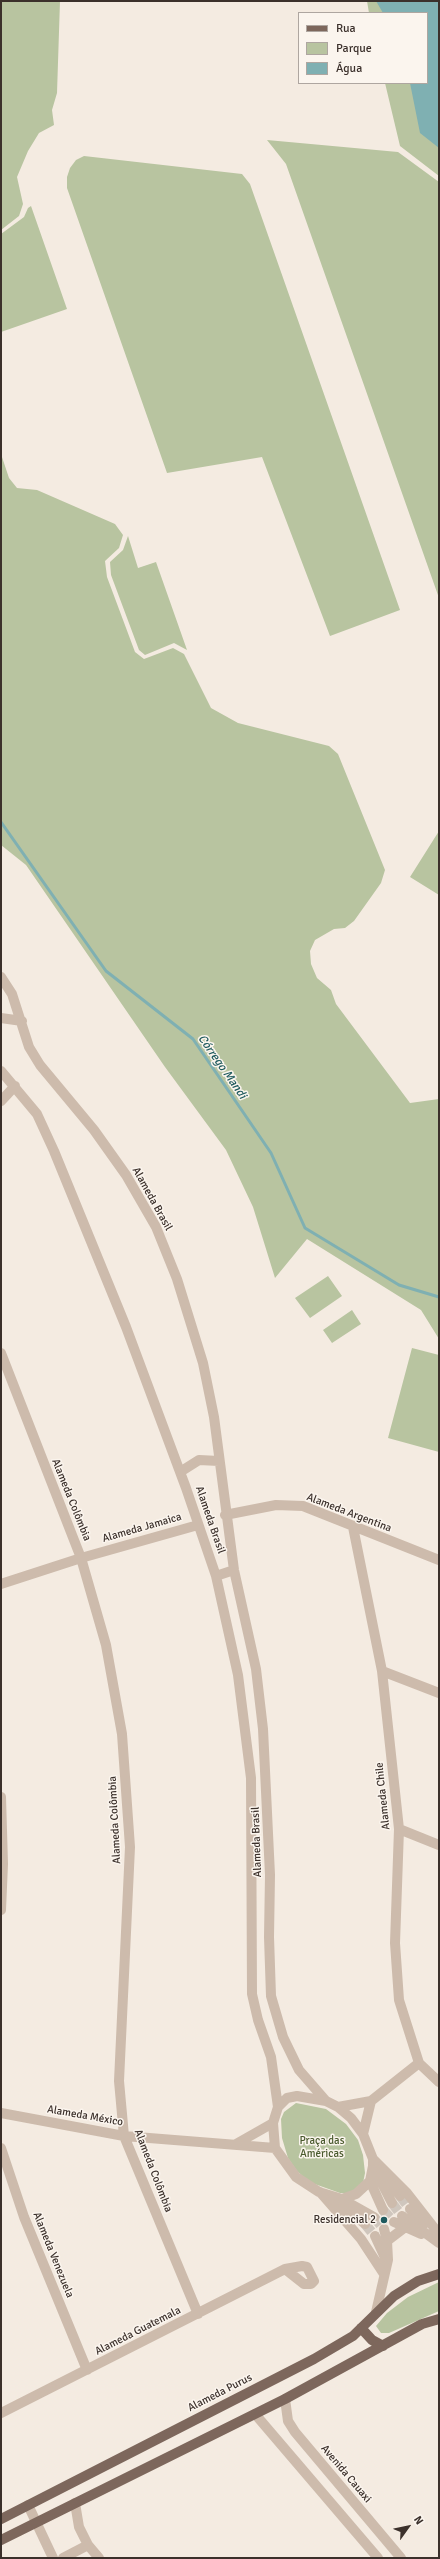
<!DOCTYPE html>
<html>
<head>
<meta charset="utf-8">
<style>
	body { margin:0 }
	#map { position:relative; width:440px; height:2559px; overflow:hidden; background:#f4ebe1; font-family:Signika,sans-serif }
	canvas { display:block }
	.frame { position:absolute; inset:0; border:2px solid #3b302b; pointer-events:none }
	.legend { position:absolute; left:298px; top:12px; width:130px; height:72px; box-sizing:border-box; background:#fbf5ee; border:1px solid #aea6a0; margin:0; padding:5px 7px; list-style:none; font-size:12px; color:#3b302b }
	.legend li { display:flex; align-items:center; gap:8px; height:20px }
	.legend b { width:20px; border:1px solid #aea6a0 }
	.north { position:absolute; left:388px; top:2507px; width:40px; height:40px; -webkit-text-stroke:3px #fbf5ee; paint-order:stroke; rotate:57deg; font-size:11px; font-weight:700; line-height:16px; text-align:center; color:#3b302b }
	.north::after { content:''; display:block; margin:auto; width:14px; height:18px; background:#3b302b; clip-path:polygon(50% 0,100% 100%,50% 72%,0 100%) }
</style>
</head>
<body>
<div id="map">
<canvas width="440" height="2559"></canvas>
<div class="frame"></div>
<ul class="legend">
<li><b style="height:5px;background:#7d675c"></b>Rua</li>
<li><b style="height:11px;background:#b8c4a0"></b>Parque</li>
<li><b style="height:11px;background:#7fb0b2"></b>Água</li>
</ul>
<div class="north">N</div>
</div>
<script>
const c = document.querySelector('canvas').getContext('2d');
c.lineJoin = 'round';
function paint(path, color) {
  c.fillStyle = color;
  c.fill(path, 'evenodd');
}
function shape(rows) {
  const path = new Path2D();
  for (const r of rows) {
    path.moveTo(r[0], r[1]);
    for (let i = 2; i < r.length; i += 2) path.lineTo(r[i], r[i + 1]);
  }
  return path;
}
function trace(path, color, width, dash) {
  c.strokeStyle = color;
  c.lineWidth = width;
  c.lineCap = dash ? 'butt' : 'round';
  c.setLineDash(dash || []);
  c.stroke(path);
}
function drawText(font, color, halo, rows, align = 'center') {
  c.font = font + ' Signika,sans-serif';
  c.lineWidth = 3;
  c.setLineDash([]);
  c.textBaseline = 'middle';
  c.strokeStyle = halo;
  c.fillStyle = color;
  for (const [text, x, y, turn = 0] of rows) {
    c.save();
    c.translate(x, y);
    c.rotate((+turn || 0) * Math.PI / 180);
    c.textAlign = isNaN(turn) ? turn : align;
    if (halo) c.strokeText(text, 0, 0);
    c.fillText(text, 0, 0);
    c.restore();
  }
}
const green = shape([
	[1,1,60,1,57,93,52,110,54,125,39,133,28,151,17,177,23,204,19,216,1,230],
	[367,1,439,1,439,176,400,146,385,83,427,83,427,13,369,13],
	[267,140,398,152,439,182,439,598,286,164],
	[84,156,242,174,250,184,400,610,330,636,262,457,167,473,67,188,67,177,70,168,76,160],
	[31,206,67,309,1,332,1,234,24,217,28,208],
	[1,454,9,478,17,488,37,490,115,524,123,535,119,548,105,561,107,577,135,652,144,659,173,648,184,654,211,708,238,723,329,746,338,754,385,870,381,883,354,921,345,928,334,929,315,940,310,951,311,964,317,978,331,990,336,1004,410,1103,439,1099,439,1339,421,1310,307,1239,275,1278,253,1207,226,1150,165,1067,26,865,1,845],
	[128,536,138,568,156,562,187,650,174,643,145,655,139,650,111,575,110,562,123,550],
	[439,831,439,895,410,877],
	[328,1276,342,1296,310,1318,295,1298],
	[352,1310,361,1324,332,1343,323,1330],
	[412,1348,439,1355,439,1452,388,1438],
	[296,2103,326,2109,346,2124,358,2140,363,2155,365,2173,363,2183,350,2193,340,2193,309,2182,297,2171,288,2158,282,2138,281,2119,284,2112],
	[439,2282,439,2311,389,2333,381,2333,376,2326,387,2313,408,2297]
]);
const water = shape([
	[376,1,439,1,439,148,420,133,410,83,427,83,427,13,383,13]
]);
const stream = shape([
	[1,822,106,971,193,1039,271,1153,305,1228,399,1285,439,1297]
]);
const minorTunnel = shape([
	[400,2196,410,2209],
	[392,2203,402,2216],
	[383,2210,394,2222],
	[374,2217,384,2229],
	[365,2224,375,2236]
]);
const minor = shape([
	[1,977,12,994,29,1047,40,1065,94,1130,126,1175,156,1227,177,1279,203,1363,214,1417,234,1570,256,1669,263,1729,270,1875,269,1937,271,1996,283,2037,299,2070,326,2101],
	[1,1018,22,1021],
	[1,1071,37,1114,54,1151,126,1327,186,1488,216,1576,238,1675,251,1778,252,1994,258,2020,271,2057,278,2107],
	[1,1101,15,1086],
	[1,1353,81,1558,106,1645,122,1734,130,1847,119,2081,124,2136,198,2314],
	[180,1472,199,1460,219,1461],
	[225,1515,276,1505,303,1506,439,1560],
	[353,1527,382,1671,399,1829,395,1943,399,2000,419,2063,439,2082],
	[216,1576,234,1570],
	[1,1584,81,1558,198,1525],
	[382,1671,439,1693],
	[1,1797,3,1864,1,1910],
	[399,1829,439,1845],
	[297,2096,326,2101,338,2107,351,2118,363,2134,373,2159,373,2166,370,2181,356,2194,342,2199,319,2192,296,2177,275,2148,273,2123,278,2107,287,2098,297,2096],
	[338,2107,371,2101,419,2063],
	[1,2113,124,2136,275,2148],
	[363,2134,371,2101],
	[236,2144,273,2123],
	[1,2148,24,2217,87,2370],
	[373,2159,407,2193,439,2234],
	[373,2166,392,2203],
	[389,2180,400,2196],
	[370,2181,383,2210],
	[320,2192,361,2239,384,2274],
	[332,2197,365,2224],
	[342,2199,374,2217],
	[410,2209,424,2224],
	[402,2216,439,2243],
	[394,2222,421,2234],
	[375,2236,386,2260],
	[387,2241,404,2228],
	[376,2312,388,2260,387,2241,384,2229],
	[285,2399,288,2421,295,2432,401,2558],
	[1,2413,285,2269,302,2266,307,2267,314,2281,311,2284,304,2284,285,2269],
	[255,2414,378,2558],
	[75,2503,79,2527,88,2545,99,2558],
	[28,2505,53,2558],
	[63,2558,88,2545]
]);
const major = shape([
	[361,2328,372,2340,383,2346],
	[1,2519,314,2359,353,2336,394,2296,418,2281,439,2274],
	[1,2540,285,2399,422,2324,439,2319]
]);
const markers = [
	[384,2220,4,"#1f5a5e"]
];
const streetNames = [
	["Alameda Brasil",152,1199,61],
	["Alameda Colômbia",71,1500,68],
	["Alameda Argentina",349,1513,21],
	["Alameda Brasil",210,1520,71],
	["Alameda Jamaica",142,1528,-16],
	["Alameda Chile",383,1796,-96],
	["Alameda Colômbia",115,1820,-93],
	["Alameda Brasil",257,1842,-92],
	["Alameda México",85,2116,10],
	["Alameda Colômbia",153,2171,69],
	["Alameda Venezuela",53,2255,68],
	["Alameda Guatemala",138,2331,-27],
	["Alameda Purus",220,2393,-27],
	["Avenida Cauaxi",346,2474,50]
];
const parkNames = [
	["Praça das",322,2141],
	["Américas",322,2154]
];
const poiNames = [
	["Residencial 2",376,2220]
];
const waterNames = [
	["Córrego Mandi",222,1067,55]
];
paint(green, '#b8c4a0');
paint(water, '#7fb0b2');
trace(stream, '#7fb0b2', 3);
trace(minorTunnel, '#cfc6bd', 10, [10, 5]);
trace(minor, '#cdbbac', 10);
trace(major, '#7d675c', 10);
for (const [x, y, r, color] of markers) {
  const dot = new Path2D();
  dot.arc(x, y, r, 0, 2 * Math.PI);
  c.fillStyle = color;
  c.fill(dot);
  trace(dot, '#fbf5ee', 1.5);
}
drawText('11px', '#3b302b', '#fbf5ee', streetNames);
drawText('11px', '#4a5a2e', '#fbf5ee', parkNames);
drawText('11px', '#3b302b', '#fbf5ee', poiNames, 'right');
drawText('italic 12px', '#1f5a5e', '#fbf5ee', waterNames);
</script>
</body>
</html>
